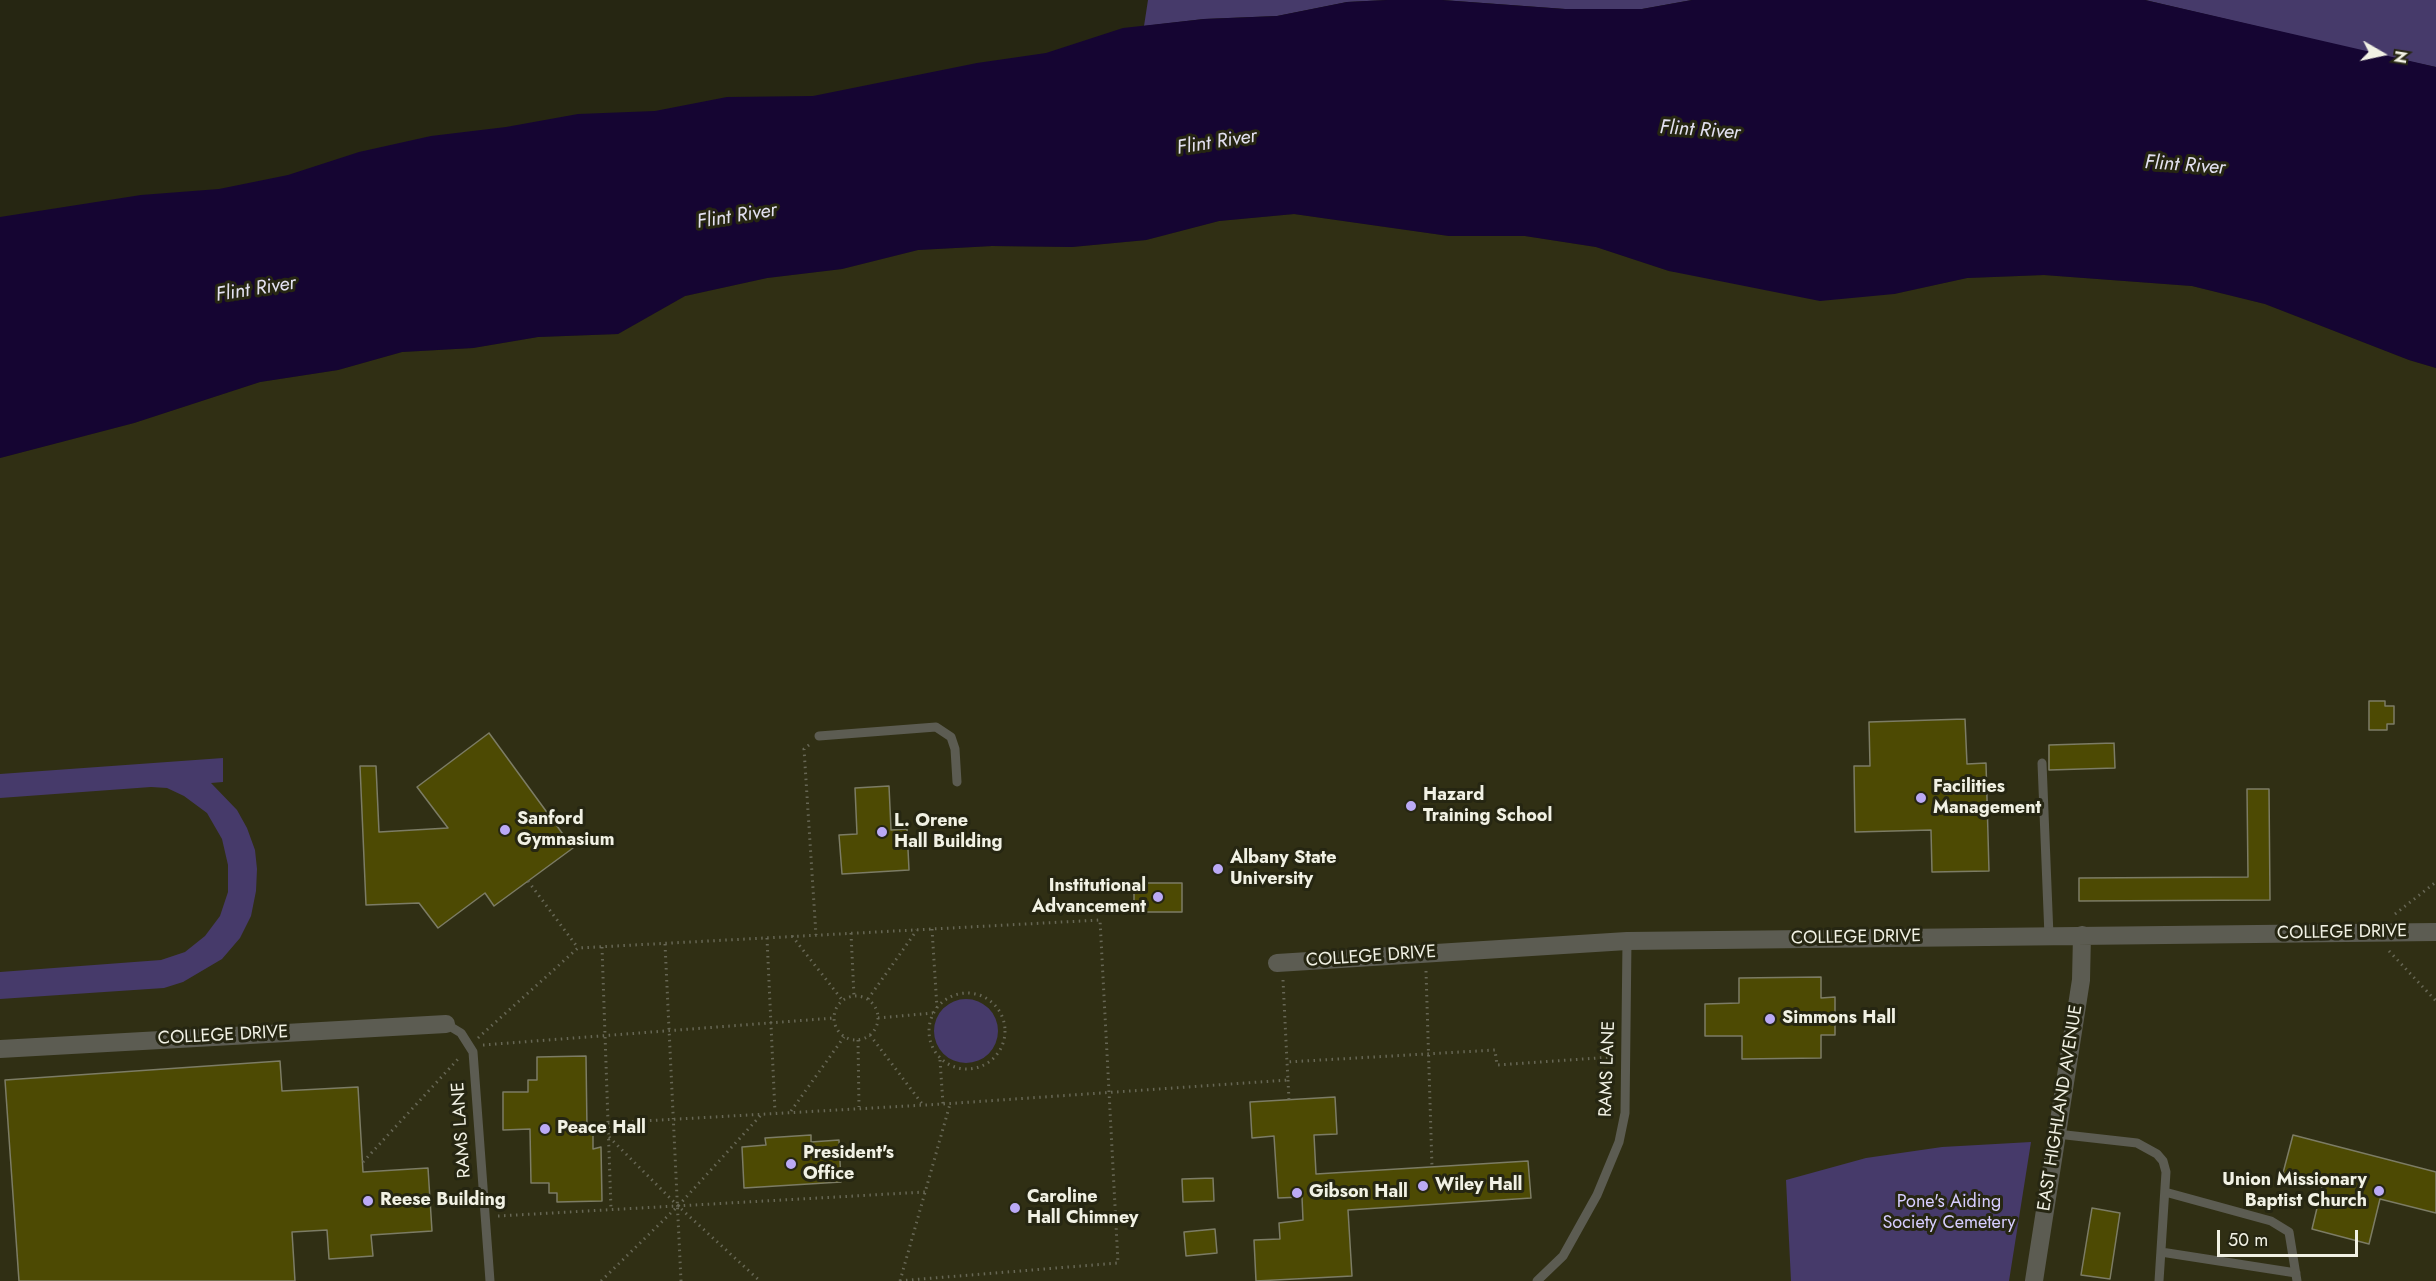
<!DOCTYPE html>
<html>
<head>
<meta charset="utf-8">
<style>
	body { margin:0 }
	#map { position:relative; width:2436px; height:1281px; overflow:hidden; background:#262612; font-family:Jost,sans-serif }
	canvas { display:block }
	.north { position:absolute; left:2352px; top:24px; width:60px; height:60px; -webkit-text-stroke:4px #262612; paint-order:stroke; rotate:99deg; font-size:16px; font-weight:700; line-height:24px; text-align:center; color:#f1f1e4 }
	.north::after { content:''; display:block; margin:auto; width:21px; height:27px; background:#f1f1e4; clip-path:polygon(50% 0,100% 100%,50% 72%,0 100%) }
	.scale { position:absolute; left:2217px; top:1230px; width:141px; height:27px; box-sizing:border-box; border:3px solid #f1f1e4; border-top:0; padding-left:8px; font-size:18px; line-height:21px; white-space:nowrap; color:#f1f1e4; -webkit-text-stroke:4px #262612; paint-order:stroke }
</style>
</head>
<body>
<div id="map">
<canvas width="2436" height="1281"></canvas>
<div class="north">N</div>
<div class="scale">50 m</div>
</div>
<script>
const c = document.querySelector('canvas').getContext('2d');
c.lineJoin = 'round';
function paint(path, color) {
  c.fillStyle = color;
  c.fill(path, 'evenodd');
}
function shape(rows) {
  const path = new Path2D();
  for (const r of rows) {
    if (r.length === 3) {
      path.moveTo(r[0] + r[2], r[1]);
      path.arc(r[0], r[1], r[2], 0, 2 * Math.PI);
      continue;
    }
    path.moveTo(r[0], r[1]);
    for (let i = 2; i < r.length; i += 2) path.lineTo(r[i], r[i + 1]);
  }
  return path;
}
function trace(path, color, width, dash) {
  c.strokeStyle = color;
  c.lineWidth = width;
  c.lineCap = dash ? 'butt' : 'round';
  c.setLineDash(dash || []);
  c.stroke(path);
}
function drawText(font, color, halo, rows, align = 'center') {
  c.font = font + ' Jost,sans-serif';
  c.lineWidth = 6;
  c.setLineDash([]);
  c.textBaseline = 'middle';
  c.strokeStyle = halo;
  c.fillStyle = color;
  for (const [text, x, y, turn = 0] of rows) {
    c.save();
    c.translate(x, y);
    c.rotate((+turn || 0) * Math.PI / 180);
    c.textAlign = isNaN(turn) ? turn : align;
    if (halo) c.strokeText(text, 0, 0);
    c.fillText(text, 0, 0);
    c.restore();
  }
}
const built = shape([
	[1294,214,1449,236,1525,236,1596,247,1669,271,1894,294,1967,278,2044,275,2192,286,2265,304,2409,360,2436,368,2436,1281,0,1281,0,458,134,423,260,382,338,370,402,352,473,348,538,337,618,334,685,296,767,278,842,269,918,250,992,246,1072,247,1146,240,1219,221]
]);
const green = shape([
	[1148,0,1387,0,1347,2,1277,16,1204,19,1144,26],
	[1442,0,1692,0,1642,9,1565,9],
	[2145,0,2436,0,2436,67,2379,55],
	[223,758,223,782,211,783,237,810,247,828,255,850,257,869,256,891,251,916,240,938,222,959,183,982,164,988,0,999,0,972,161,960,185,952,205,936,220,916,228,892,228,865,222,839,207,813,184,796,167,788,151,787,0,798,0,774],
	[966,1031,32],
	[2031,1142,2009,1281,1791,1281,1786,1180,1866,1158,1942,1147]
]);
const water = shape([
	[1387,0,1442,0,1565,9,1642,9,1692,0,2145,0,2436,67,2436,368,2409,360,2265,304,2192,286,2044,275,1967,278,1894,294,1820,301,1669,271,1596,247,1525,236,1449,236,1294,214,1219,221,1146,240,1072,247,992,246,918,250,842,269,767,278,685,296,618,334,538,337,473,348,402,352,338,370,260,382,134,423,0,458,0,217,141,195,219,189,288,175,359,152,431,136,506,127,578,114,655,111,727,97,813,96,977,63,1046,53,1123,28,1204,19,1277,16,1347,2]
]);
const building = shape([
	[2369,701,2385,701,2385,706,2394,706,2394,724,2387,724,2387,730,2369,730,2369,701],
	[1965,719,1967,764,1986,763,1989,871,1932,872,1931,830,1855,832,1854,766,1870,766,1869,722,1965,719],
	[489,733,573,848,494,906,485,893,438,928,419,903,366,905,360,766,376,766,379,832,448,828,417,787,489,733],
	[2114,743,2115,768,2049,770,2049,745,2114,743],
	[889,786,891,830,907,829,909,870,842,874,839,835,857,834,855,788,889,786],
	[2247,789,2269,789,2270,900,2079,901,2079,878,2248,877,2247,789],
	[1134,883,1182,883,1182,912,1134,912,1134,883],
	[1821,977,1821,998,1835,997,1835,1035,1821,1035,1821,1058,1742,1059,1742,1036,1705,1036,1705,1004,1739,1003,1739,978,1821,977],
	[586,1056,587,1129,593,1129,593,1149,601,1147,602,1201,557,1202,557,1193,549,1193,549,1183,531,1183,530,1129,503,1130,503,1092,528,1092,528,1080,537,1080,537,1057,586,1056],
	[280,1061,282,1091,358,1087,363,1172,428,1168,432,1231,371,1235,373,1256,329,1259,327,1230,292,1232,295,1281,19,1281,5,1080,280,1061],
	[1335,1097,1337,1134,1314,1135,1316,1174,1528,1161,1531,1198,1348,1210,1352,1276,1256,1281,1254,1240,1280,1239,1279,1223,1303,1220,1302,1197,1278,1198,1274,1136,1252,1138,1250,1102,1335,1097],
	[811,1135,811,1142,839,1140,841,1182,744,1188,742,1147,766,1145,765,1138,811,1135],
	[2293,1135,2436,1172,2436,1213,2380,1199,2369,1244,2312,1229,2323,1183,2283,1173,2293,1135],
	[1213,1178,1214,1201,1183,1202,1182,1179,1213,1178],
	[2092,1208,2120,1213,2110,1279,2081,1275,2092,1208],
	[1215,1229,1217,1253,1186,1256,1184,1232,1215,1229]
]);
const path = shape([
	[809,745,804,749,816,935],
	[528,881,578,948],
	[2395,914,2436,882],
	[932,929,937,1008],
	[851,933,854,996],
	[792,936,843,1001],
	[767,938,775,1112],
	[665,944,681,1281],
	[602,947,611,1209],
	[2389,951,2436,1001],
	[1426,971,1432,1167],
	[1283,980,1287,1062],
	[967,1031,38],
	[856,1018,22],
	[868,999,917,930],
	[878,1018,933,1013],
	[870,1035,923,1105],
	[478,1038,578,948,1100,920,1118,1263,897,1281],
	[858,1040,859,1107],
	[483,1045,834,1018],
	[940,1060,943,1104],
	[1288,1080,1289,1100],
	[791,1111,844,1037],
	[608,1123,943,1104,1288,1080,1287,1062,1495,1050,1497,1065,1612,1057],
	[609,1137,678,1206,760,1281],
	[363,1162,459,1058],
	[498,1216,925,1192],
	[601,1281,678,1206,761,1115],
	[900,1281,950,1104]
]);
const lane = shape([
	[819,736,936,727,951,737,955,749,957,782],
	[2042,763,2049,936],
	[446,1024,461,1033,473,1052,490,1281],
	[2057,1134,2137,1143,2157,1154,2163,1161,2166,1172,2159,1281],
	[2165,1192,2271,1221,2289,1232,2297,1281],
	[2161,1252,2296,1273],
	[1537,1281,1563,1256,1597,1195,1619,1142,1625,1113,1627,941]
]);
const street = shape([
	[1277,963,1627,941,2436,932],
	[0,1049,446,1024],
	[2034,1281,2081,980,2082,935]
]);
const markers = [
	[1921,798,6,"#bbaaf6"],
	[1411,806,6,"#bbaaf6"],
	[505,830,6,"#bbaaf6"],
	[882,832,6,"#bbaaf6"],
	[1218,869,6,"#bbaaf6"],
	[1158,897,6,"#bbaaf6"],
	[1770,1019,6,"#bbaaf6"],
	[545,1129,6,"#bbaaf6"],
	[791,1164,6,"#bbaaf6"],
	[1423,1186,6,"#bbaaf6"],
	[2379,1191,6,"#bbaaf6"],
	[1297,1193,6,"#bbaaf6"],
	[368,1201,6,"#bbaaf6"],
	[1015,1208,6,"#bbaaf6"]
];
const poiNames = [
	["Facilities",1933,788],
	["Management",1933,809],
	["Hazard",1423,796],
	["Training School",1423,817],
	["Sanford",517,820],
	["Gymnasium",517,841],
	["L. Orene",894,822],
	["Hall Building",894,843],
	["Albany State",1230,859],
	["University",1230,880],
	["Institutional",1146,887,"right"],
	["Advancement",1146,908,"right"],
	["Simmons Hall",1782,1019],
	["Peace Hall",557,1129],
	["President's",803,1154],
	["Office",803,1175],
	["Union Missionary",2367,1181,"right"],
	["Baptist Church",2367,1202,"right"],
	["Wiley Hall",1435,1186],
	["Gibson Hall",1309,1193],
	["Caroline",1027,1198],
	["Hall Chimney",1027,1219],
	["Reese Building",380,1201]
];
const streetNames = [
	["COLLEGE DRIVE",2342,933,-1],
	["COLLEGE DRIVE",1856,938,-1],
	["COLLEGE DRIVE",1371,957,-4],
	["COLLEGE DRIVE",223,1036,-3],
	["RAMS LANE",1608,1069,-88],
	["EAST HIGHLAND AVENUE",2061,1108,-81],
	["RAMS LANE",462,1130,-94]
];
const parkNames = [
	["Pone's Aiding",1949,1203],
	["Society Cemetery",1949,1224]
];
const waterNames = [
	["Flint River",1700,131,4],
	["Flint River",1217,143,-9],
	["Flint River",2185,166,4],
	["Flint River",737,217,-9],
	["Flint River",256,290,-9]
];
paint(built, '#302f14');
paint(green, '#463a6a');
paint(water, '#150532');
paint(building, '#4d4a03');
trace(building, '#7c7c65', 1.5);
trace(path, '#676755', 3, [1.5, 4.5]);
trace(lane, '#5c5c52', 9);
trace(street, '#5c5c52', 18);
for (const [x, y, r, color] of markers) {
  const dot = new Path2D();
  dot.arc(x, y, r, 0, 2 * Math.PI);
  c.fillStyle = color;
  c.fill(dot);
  trace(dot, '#262612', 2);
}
drawText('bold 18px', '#f1f1e4', '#262612', poiNames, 'left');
drawText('18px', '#f1f1e4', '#262612', streetNames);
drawText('18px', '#d7ceff', '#262612', parkNames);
drawText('italic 20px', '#e3e1f1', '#262612', waterNames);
</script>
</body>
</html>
